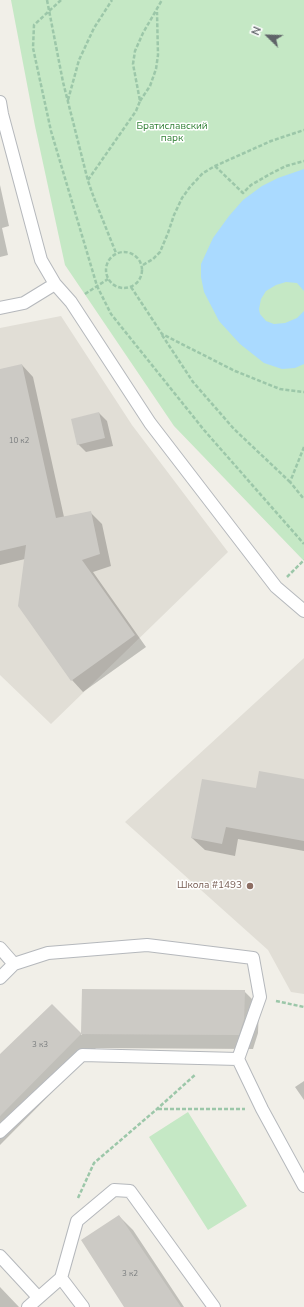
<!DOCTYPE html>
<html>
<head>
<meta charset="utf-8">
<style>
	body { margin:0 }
	#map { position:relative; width:304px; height:1307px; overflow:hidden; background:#f1efe8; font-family:"Nunito Sans",sans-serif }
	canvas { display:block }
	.north { position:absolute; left:248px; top:16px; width:40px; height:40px; -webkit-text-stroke:3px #fff; paint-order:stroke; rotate:293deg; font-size:11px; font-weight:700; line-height:16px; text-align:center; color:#5f6368 }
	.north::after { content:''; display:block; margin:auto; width:14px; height:18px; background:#5f6368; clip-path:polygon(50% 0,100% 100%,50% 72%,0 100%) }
</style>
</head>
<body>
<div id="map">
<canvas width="304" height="1307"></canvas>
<div class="north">N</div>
</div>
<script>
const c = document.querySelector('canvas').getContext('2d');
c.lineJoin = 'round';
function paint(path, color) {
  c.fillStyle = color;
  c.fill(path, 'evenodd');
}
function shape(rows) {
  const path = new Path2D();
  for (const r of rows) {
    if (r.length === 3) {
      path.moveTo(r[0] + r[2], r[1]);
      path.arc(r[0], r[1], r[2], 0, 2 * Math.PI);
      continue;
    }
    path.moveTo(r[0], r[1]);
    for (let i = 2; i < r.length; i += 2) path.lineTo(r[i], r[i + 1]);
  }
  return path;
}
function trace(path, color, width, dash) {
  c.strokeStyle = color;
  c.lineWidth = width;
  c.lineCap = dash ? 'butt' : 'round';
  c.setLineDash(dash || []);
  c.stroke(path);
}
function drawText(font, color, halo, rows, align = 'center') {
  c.font = font + ' "Nunito Sans",sans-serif';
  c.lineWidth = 3;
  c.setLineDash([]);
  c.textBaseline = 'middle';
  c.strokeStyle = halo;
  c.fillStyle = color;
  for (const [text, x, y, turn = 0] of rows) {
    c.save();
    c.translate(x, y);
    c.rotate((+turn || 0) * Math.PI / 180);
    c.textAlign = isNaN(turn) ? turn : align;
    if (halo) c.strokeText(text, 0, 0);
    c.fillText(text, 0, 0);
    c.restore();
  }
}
const education = shape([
	[61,316,132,425,228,552,51,724,0,675,0,328],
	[304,658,304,994,291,992,268,950,125,822]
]);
const green = shape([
	[11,0,304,0,304,561,174,426,65,265,35,126],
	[188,1112,247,1206,208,1230,149,1137]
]);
const water = shape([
	[304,169,304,291,297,283,286,282,276,285,266,291,261,299,259,309,260,314,266,321,274,324,285,323,297,318,304,311,304,364,295,368,282,369,264,363,240,344,219,321,204,292,201,277,201,264,213,238,229,216,243,200,262,186,278,178]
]);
const shadow = shape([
	[0,185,9,226,2,228,8,255,0,257],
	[22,365,33,377,64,517,90,512,102,524,111,566,93,572,146,647,83,692,72,680,25,559,0,565,0,370],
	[99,413,107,421,113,446,86,452,78,444],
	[304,780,304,851,238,839,235,856,205,850,192,838,257,789],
	[83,990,244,991,259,1006,258,1033,253,1049,96,1048,0,1145,0,1056,52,1005,82,1035],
	[304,1081,304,1100,295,1087],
	[119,1216,133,1230,184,1307,125,1307],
	[0,1287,19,1307,0,1307]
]);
const building = shape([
	[22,364,56,518,91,511,100,554,82,560,135,635,71,681,18,606,26,545,0,551,0,369],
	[99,412,105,438,77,445,71,419],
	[259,771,304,779,304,841,226,827,222,844,191,838,202,779,256,788],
	[82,989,245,990,244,1019,239,1035,81,1034,0,1116,0,1054,52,1004,81,1033],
	[119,1215,181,1307,124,1307,81,1240]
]);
const path = shape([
	[47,0,63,82,88,181,94,198,116,253],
	[61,0,34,25,33,48,51,131,97,286,111,314,204,430,304,544],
	[68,100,79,60,94,28,112,0],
	[140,101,150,86,156,69,158,55,157,12],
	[215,166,243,193,251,185,270,174,286,166,304,161],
	[88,180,136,111,140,101,133,64,135,51,143,33,162,0],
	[124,270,18],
	[143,265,153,259,160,252,168,233,174,215,182,198,190,187,203,173,215,166,271,141,304,130],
	[131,287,162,334,235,371,280,389,304,392],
	[85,294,108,279],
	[162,335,193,382,234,429,290,482],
	[304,447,290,482,304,499],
	[287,577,304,560],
	[276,1001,304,1007],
	[158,1109,245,1109],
	[78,1198,94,1163,157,1109,196,1074]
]);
const lane = shape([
	[0,102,2,114,41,260,55,284,71,302,150,423,276,587,304,611],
	[0,308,24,303,55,284],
	[0,948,14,964],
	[0,978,14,964,48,953,147,945,253,958,260,997,238,1059],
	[0,1132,82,1055,238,1059,262,1109,304,1186],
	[0,1256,38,1297],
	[61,1278,77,1221,114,1190,130,1191,214,1307],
	[28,1307,61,1278,83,1307]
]);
const markers = [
	[250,886,4,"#8d6e63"]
];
const numberNames = [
	["10 к2",19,441],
	["3 к3",40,1045],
	["3 к2",130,1274]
];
const parkNames = [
	["Братиславский",172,127],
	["парк",172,139]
];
const educationNames = [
	["Школа #1493",242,886]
];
paint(education, '#e1ded6');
paint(green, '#c5e8c5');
paint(water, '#aadaff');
paint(shadow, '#0003');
paint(building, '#cccac5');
trace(lane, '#b5b8bc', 14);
trace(path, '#9cc7a9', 2.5, [4, 2]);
trace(lane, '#fff', 12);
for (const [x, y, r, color] of markers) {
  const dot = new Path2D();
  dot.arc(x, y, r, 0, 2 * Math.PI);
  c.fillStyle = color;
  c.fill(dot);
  trace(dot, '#fff', 1.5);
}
drawText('8px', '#7a7d7f', null, numberNames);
drawText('10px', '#348238', '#fff', parkNames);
drawText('10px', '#785e54', '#fff', educationNames, 'right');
</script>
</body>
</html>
